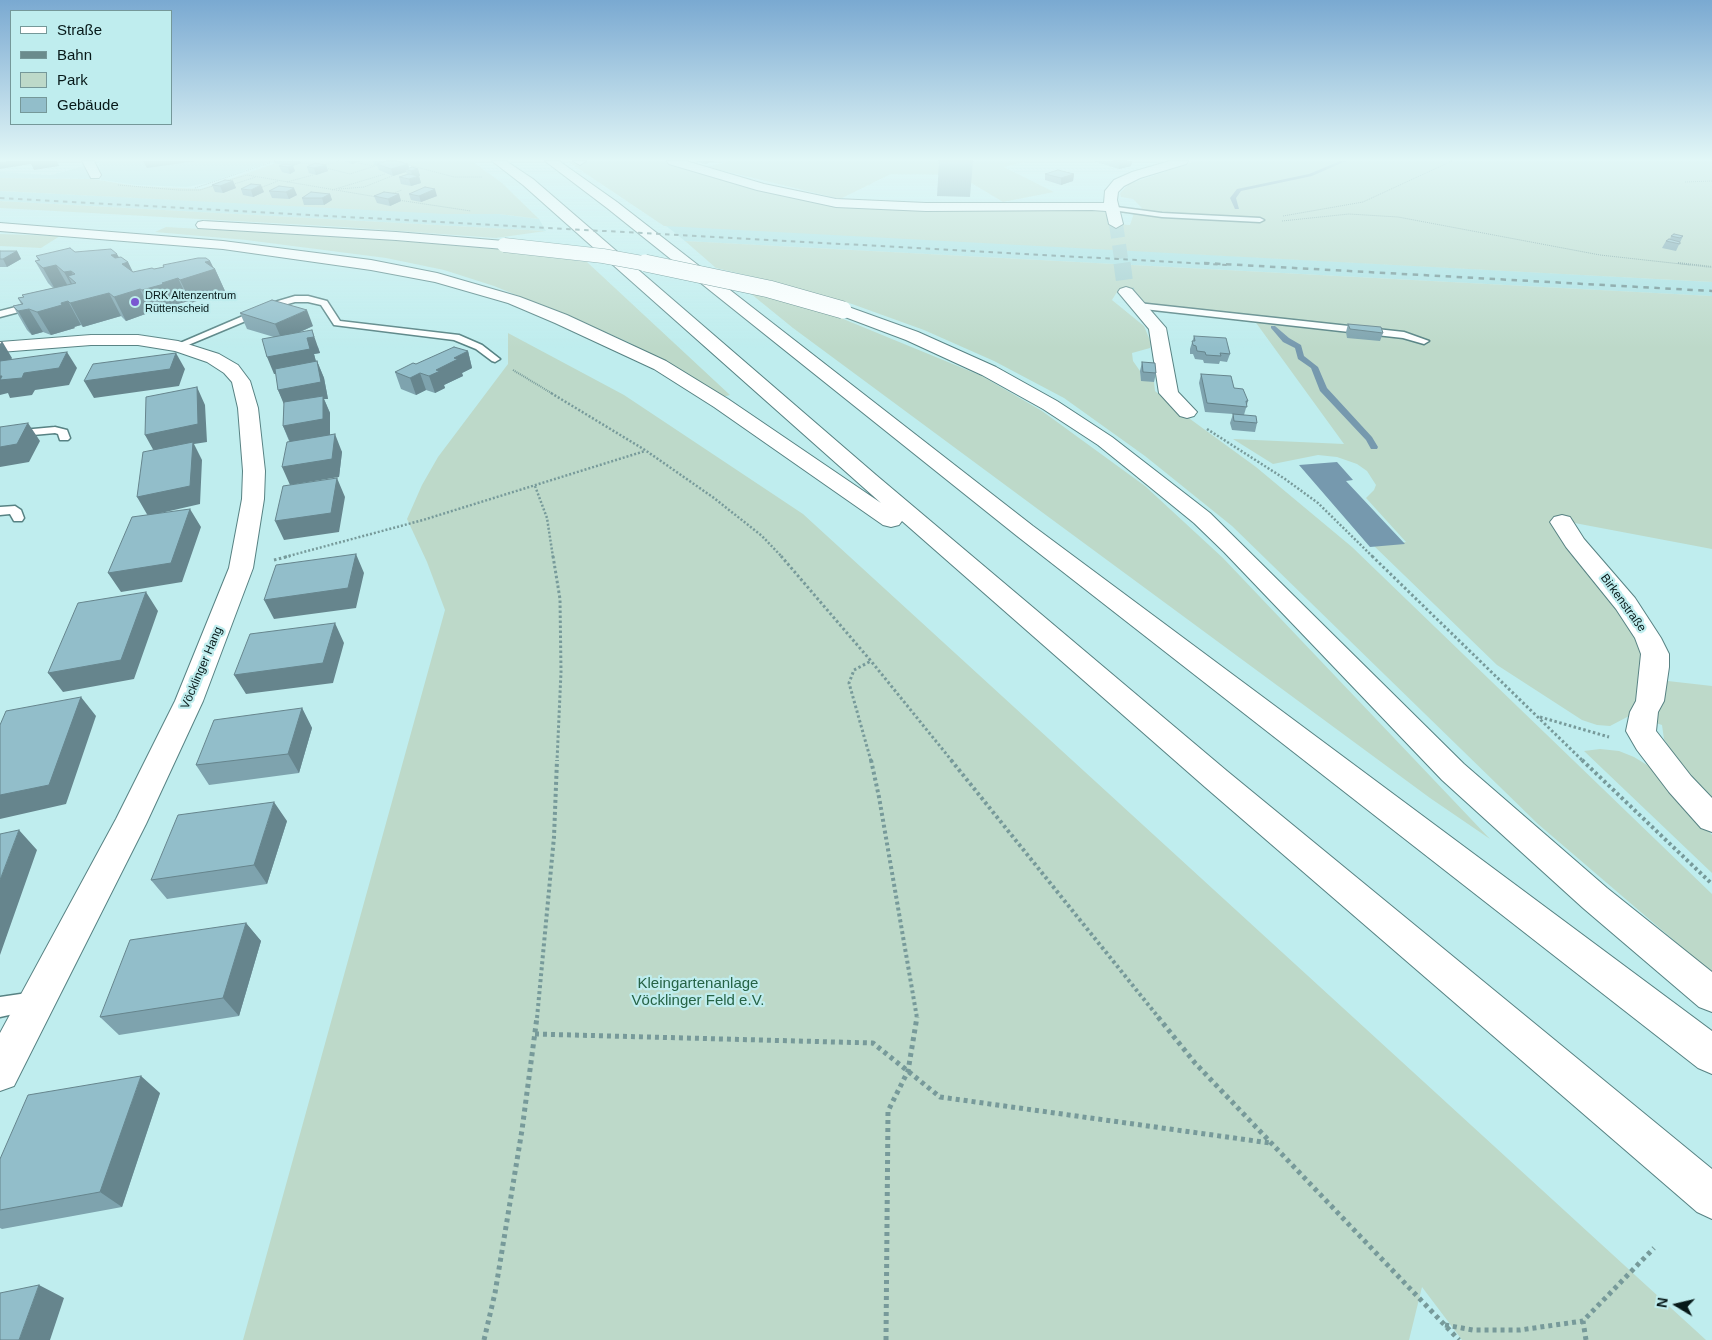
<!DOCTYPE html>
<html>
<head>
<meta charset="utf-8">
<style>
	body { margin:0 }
	#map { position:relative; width:1712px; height:1340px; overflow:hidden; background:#bfedee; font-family:Arial,sans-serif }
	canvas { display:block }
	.legend { position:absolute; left:10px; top:10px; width:162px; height:115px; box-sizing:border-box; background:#bfedee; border:1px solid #759899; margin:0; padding:6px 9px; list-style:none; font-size:15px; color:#071919 }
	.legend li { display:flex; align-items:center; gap:10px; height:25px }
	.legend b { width:25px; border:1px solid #759899 }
	.north { position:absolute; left:1652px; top:1280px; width:50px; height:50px; -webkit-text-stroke:4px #bfedee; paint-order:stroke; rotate:279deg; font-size:14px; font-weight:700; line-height:20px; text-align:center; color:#071919 }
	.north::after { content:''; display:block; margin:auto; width:18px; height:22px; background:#071919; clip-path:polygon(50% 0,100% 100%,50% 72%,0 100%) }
</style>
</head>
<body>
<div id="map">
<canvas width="1712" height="1340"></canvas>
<ul class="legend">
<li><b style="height:6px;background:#fff"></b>Straße</li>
<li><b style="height:6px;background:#6a8b8c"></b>Bahn</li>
<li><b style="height:14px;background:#bdd9c9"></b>Park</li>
<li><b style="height:14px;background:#92beca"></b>Gebäude</li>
</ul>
<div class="north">N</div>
</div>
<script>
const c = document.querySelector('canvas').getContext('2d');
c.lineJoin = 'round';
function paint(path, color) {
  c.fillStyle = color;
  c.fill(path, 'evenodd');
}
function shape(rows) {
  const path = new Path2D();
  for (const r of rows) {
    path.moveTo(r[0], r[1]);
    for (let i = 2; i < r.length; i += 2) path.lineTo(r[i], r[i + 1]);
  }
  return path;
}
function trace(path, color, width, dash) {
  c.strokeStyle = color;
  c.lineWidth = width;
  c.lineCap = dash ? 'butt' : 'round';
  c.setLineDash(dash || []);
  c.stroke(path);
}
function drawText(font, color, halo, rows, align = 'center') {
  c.font = font + ' Arial,sans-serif';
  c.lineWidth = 4.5;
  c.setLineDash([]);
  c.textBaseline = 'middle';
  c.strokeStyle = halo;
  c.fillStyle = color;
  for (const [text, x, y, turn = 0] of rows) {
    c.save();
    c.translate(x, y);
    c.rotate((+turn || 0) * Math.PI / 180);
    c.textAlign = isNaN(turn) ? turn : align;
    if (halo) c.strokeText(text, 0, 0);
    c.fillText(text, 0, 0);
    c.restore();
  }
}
const built = shape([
	[99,161,272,161,211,182,187,187,137,185,101,180],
	[94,163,99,179,0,178,0,172,51,175],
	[0,191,467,214,499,214,539,219,546,231,0,201],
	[665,225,1712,282,1712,296,685,241]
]);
const green = shape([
	[282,161,386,161,420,170,399,161,472,161,502,183,539,219,499,214,445,214,0,191,0,178,92,179,136,186,201,189],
	[567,161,666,161,745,186,803,199,1094,209,1105,212,1108,217,1107,223,1130,225,1134,213,1142,208,1133,199,1121,197,1120,193,1129,184,1195,161,1712,161,1712,282,664,226],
	[729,161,1028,161,1004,167,1054,192,1003,202,958,175,891,174,840,199,708,167],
	[0,201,546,231,496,238,344,227,0,208],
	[166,227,361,238,490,248,587,262,730,395,723,397,630,343,578,320,494,286,444,270,386,258,246,240,155,232],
	[0,234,60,236,41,248,0,246],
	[685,241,1712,296,1712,549,1564,521,1607,583,1659,680,1712,686,1712,807,1694,786,1664,739,1662,725,1631,715,1610,726,1597,725,1582,720,1497,665,1373,545,1406,542,1366,498,1374,490,1376,485,1367,471,1357,464,1337,457,1318,455,1273,464,1233,439,1344,444,1254,320,1152,310,1136,293,1117,292,1112,300,1144,326,1151,343,1150,348,1132,353,1133,361,1140,371,1141,380,1154,382,1155,391,1175,408,1256,467,1352,547,1712,894,1712,973,1538,824,1232,526,1145,456,1064,398,994,361,924,330,852,304,779,283,716,268],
	[745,289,836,316,982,376,1042,411,1145,486,1223,558,1490,839,1430,798,1035,507,793,328],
	[508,333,624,395,803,514,1706,1340,1462,1340,1422,1287,1409,1340,243,1340,445,610,427,562,407,519,422,485,438,457,508,364],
	[1600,749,1619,751,1634,757,1657,771,1712,835,1712,873,1584,751]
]);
const water = shape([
	[1337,462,1353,480,1346,481,1405,544,1370,547,1299,465]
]);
const stream = shape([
	[1340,161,1346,161,1312,176,1241,191,1236,198,1239,209,1235,209,1230,198,1237,189,1309,174,1340,161],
	[1271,326,1275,326,1289,338,1301,345,1304,356,1318,367,1327,388,1372,437,1378,447,1377,449,1371,449,1366,440,1320,391,1311,368,1298,359,1295,348,1283,342,1271,328,1271,326]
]);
const streetTunnelFar1 = shape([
	[1116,224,1122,265]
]);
const streetTunnel = shape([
	[1122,263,1126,292]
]);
const pathFar5 = shape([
	[292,161,315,165],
	[405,164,454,177,482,177],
	[324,165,339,161],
	[326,168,350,174,375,166,358,163],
	[226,181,247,175,377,197],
	[287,182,313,175],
	[1685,182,1712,181],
	[118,185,179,190,200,190,216,185],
	[231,185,256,177],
	[195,188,275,161],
	[260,188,278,181],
	[339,189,364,187,392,176],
	[332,190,385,174],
	[391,194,402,190],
	[398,200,471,211],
	[1283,216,1363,202,1452,161],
	[1282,221,1349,214,1398,217,1600,255,1690,265]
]);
const pathFar4 = shape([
	[1678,263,1712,267],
	[513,370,553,394]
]);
const pathFar3 = shape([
	[551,393,645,450,714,498,762,536,782,557],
	[1207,429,1285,479,1318,503,1373,557],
	[535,486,547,518,553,557],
	[285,557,423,520,645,451]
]);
const pathFar2 = shape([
	[553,556,560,599,561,672,557,761],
	[781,556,871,661,952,761],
	[1372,556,1583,761],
	[274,560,290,556],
	[1540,717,1609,737],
	[871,761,849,683,854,670,871,661]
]);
const pathFar1 = shape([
	[871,760,879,797,917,1018],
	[951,760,1159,1018],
	[1582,760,1712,884],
	[537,1018,554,837,557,760]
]);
const path = shape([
	[1158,1017,1195,1063,1459,1340],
	[535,1034,873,1043,940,1097,1270,1143],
	[1445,1325,1473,1330,1520,1330,1583,1321],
	[484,1340,495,1293,522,1130,537,1017],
	[886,1340,888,1111,908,1071,917,1017],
	[1586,1340,1583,1321,1654,1248]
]);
const lane = shape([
	[1109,206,1162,213,1260,218,1264,220,1260,222,1162,217,1112,210,1108,208,1109,206],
	[295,296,308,296,327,301,340,321,459,335,482,345,500,359,495,362,492,361,476,349,454,340,334,325,321,305,308,302,295,302,284,305,181,348,175,348,173,346,278,301,295,296],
	[35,302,38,303,38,307,0,317,0,311,35,302],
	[1138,303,1404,332,1429,341,1424,344,1403,338,1135,308,1135,304,1138,303],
	[55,427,67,430,70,438,68,440,60,440,58,434,55,433,0,438,0,432,55,427],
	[15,506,21,510,24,518,22,521,14,521,10,514,0,515,0,507,15,506],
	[34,992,41,994,44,1001,41,1008,0,1017,0,997,34,992]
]);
const street = shape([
	[82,161,94,161,101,175,99,178,91,178,82,161],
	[573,161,586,161,580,165,573,161],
	[667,161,686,161,764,184,836,199,926,203,1104,203,1105,191,1114,180,1132,172,1170,161,1188,161,1186,164,1140,178,1124,186,1118,192,1117,200,1123,224,1116,228,1109,224,1106,211,1092,210,926,211,836,207,757,190,669,164,667,161],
	[1126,287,1132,289,1166,328,1178,392,1197,412,1194,416,1187,418,1180,416,1159,393,1149,329,1118,292,1120,289,1126,287],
	[91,335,138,335,178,341,219,354,238,365,250,381,258,408,265,471,264,499,253,568,203,701,146,824,14,1086,0,1091,0,1033,116,819,175,701,229,568,242,499,243,471,238,408,232,382,224,373,207,362,175,351,138,345,91,345,0,352,0,342,91,335],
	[1562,515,1570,517,1584,539,1635,598,1661,638,1669,654,1669,667,1664,701,1658,712,1656,731,1691,776,1712,798,1712,832,1701,828,1669,792,1637,750,1626,731,1630,712,1636,701,1641,654,1635,638,1616,609,1566,547,1550,522,1554,517,1562,515]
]);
const highway = shape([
	[492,161,506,161,533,179,876,475,1227,771,1712,1169,1712,1219,1697,1212,1205,787,902,521,899,525,891,527,883,525,714,407,654,369,555,323,508,303,435,282,371,270,223,249,0,231,0,223,223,241,371,260,437,273,520,297,567,315,666,361,728,399,881,503,523,185,492,161],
	[545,161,559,161,617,202,1033,526,1712,1031,1712,1074,1698,1068,1017,536,607,208,545,161],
	[203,221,396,232,504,241,509,242,511,245,509,248,504,249,396,240,198,228,196,225,198,222,203,221],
	[843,305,918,332,996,367,1057,401,1112,437,1210,513,1464,764,1607,888,1712,972,1712,1012,1699,1007,1583,908,1442,780,1224,552,1194,523,1129,470,1098,445,1043,409,982,375,906,340,837,314,835,310,837,306,843,305]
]);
const railFar1 = shape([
	[0,198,1227,265]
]);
const rail = shape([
	[1204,263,1712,291]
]);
const highwayBridgeFar1 = shape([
	[504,245,603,256,653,265]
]);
const highwayBridge = shape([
	[645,263,769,289,843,310]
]);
const wall = shape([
	[274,161,300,161,301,163,293,166,295,171,290,174,282,172,279,166,282,165,275,163],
	[344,161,361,161,352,164],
	[373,161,396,161,408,164,409,168,418,169,420,176,419,176,421,183,411,186,401,184,399,177,407,174,406,172,393,176,379,170,377,166,374,165],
	[695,161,714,161,705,164],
	[939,161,973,161,970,197,937,196],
	[1093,161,1132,161,1131,166,1119,169],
	[326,165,328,171,316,175,309,173,307,167],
	[1045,174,1074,174,1073,181,1061,185,1045,180],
	[233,181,236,188,223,193,215,192,212,185],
	[279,186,297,195,289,199,272,198,269,191],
	[241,189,264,192,253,197,243,195],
	[330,194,332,200,324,205,304,205,302,198],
	[399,194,401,201,390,206,377,203,374,196],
	[409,194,437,196,421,202,411,200],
	[1671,236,1683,236,1676,251,1662,248,1666,241,1670,239],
	[0,251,17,251,21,259,7,267,0,267],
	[75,252,119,257,128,262,133,272,154,269,163,267,163,265,210,261,213,267,215,269,225,291,191,303,189,301,174,305,176,307,153,313,151,312,126,321,121,316,83,327,81,325,74,327,75,328,51,335,43,332,32,335,27,330,13,306,21,304,18,298,23,297,22,295,53,288,48,283,35,261,38,260,36,256],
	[240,313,313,326,298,333,318,347,320,353,314,354,316,362,317,361,324,378,328,399,324,399,330,413,330,435,342,452,339,477,289,441,283,426,284,403,278,390,276,374,274,374,274,337,247,329],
	[1348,324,1383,333,1380,341,1347,338,1346,332],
	[1194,336,1230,354,1227,362,1220,361,1219,364,1204,363,1203,360,1195,359,1193,354,1190,354,1190,349],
	[468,351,472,368,462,373,463,376,444,385,445,388,435,393,426,390,416,395,401,389,395,372,416,364],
	[1142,362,1156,373,1154,382,1141,381,1140,371],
	[1201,374,1234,388,1248,401,1244,415,1257,423,1255,432,1232,430,1230,423,1233,414,1205,412,1199,383],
	[302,708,312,728,299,773,209,785,196,765],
	[287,821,267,884,167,899,151,880],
	[246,923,261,941,239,1016,119,1035,100,1017],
	[160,1093,122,1207,2,1229,0,1228,0,1159]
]);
const shadedWall = shape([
	[8,161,57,161,59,166,34,170,31,164,0,169,0,162],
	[143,161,196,161,147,168],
	[289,161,300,161,301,163,293,166,295,171,290,174,288,167,291,166],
	[351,161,361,161,352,164],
	[705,161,714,161,705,164],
	[1127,161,1132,161,1131,166,1119,169,1120,163],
	[408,164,410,171,406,169,406,172,393,176,391,169],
	[326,165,328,171,316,175,314,168],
	[418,169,420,176,413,178,411,171],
	[1074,174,1073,181,1061,185,1061,178],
	[419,176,421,183,411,186,409,179],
	[233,181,236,188,223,193,220,186],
	[261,185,264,192,253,197,251,190],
	[294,188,297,195,289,199,286,192],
	[435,189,437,196,421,202,419,196],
	[330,194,332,200,324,205,322,198],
	[399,194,401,201,390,206,388,199],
	[17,251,21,259,7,267,3,259],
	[117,254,123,264,128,262,139,285,111,255],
	[210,261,214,269,215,269,225,291,191,303,180,280,205,262],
	[56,265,69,288,56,291,43,268],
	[71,271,83,293,76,283,68,276,78,295,77,295,64,272],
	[178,278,189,301,174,305,176,307,153,313,142,290,162,283],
	[140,289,151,312,126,321,114,297],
	[109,293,121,316,83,327,70,303],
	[68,301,81,325,74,327,75,328,51,335,37,312],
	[29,309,43,332,32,335,18,311],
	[307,310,313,326,282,340,275,324],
	[312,330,320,353,314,354,317,365,274,374,267,357],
	[2,341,12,358,2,376,24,373,67,352,77,368,69,385,35,390,32,395,10,398,8,393,0,395,0,344],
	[468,351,472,368,462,373,463,376,444,385,445,388,435,393,429,376,436,370,454,358],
	[176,353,185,369,179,386,94,398,84,381],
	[317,361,324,378,328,399,324,399,330,413,330,437,291,444,283,426,285,407,278,390],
	[420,373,426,390,416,395,410,378],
	[197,387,205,405,207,442,194,444,202,460,200,504,148,516,137,497,155,453,145,435],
	[28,423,40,441,29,462,0,467,0,447],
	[335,434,342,452,339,477,290,485,282,467],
	[337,478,345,497,339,532,284,540,275,521],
	[190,509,201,527,182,582,121,592,108,573],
	[356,554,364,573,356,608,274,619,264,600],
	[146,592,158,611,134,679,63,692,48,673],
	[335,623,344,643,333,683,246,694,234,675],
	[81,697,96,716,66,804,0,819,0,795],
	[302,708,312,728,299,773,288,754],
	[274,802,287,821,267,884,254,865],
	[19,830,37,850,0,955,0,880],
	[246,923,261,941,239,1016,223,998],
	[141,1076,160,1093,122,1207,100,1192],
	[39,1285,64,1298,50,1340,19,1340]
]);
const building = shape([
	[387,161,396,161,408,164,391,169,377,164,387,161],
	[939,161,973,161,973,162,939,161],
	[1114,161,1127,161,1120,163,1114,161],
	[315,163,326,165,314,168,307,167,315,163],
	[285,164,293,165,288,167,279,166,285,164],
	[412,167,418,169,411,171,406,169,412,167],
	[1058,170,1074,174,1061,178,1045,174,1058,170],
	[409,174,419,176,409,179,399,177,409,174],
	[225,180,233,181,220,186,212,185,225,180],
	[251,184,261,185,251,190,241,189,251,184],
	[279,186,294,188,286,192,269,191,279,186],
	[425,187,435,189,419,196,409,194,425,187],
	[311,192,330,194,322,198,302,198,311,192],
	[384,192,399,194,388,199,374,196,384,192],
	[1674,234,1683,236,1680,238,1671,236,1674,234],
	[1669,239,1680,242,1680,244,1666,241,1669,239],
	[70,248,75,252,111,249,117,254,111,255,115,258,121,257,128,262,122,264,133,272,152,268,154,269,164,267,163,265,198,258,206,258,210,261,205,262,215,269,180,280,178,278,162,283,164,284,142,290,140,289,114,297,109,293,70,303,68,301,61,303,62,305,37,312,29,309,18,311,13,306,23,304,18,298,24,297,22,295,76,283,68,276,75,274,71,271,64,272,56,265,43,268,35,261,40,260,36,256,70,248],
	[0,251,17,251,3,259,0,259,0,251],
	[272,300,307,310,275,324,240,313,272,300],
	[1348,324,1381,327,1383,333,1350,329,1348,324],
	[312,330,314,337,307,338,310,349,267,357,262,339,312,330],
	[1194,336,1226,338,1230,354,1220,353,1221,356,1206,355,1205,352,1197,351,1196,346,1193,345,1192,341,1195,341,1194,336],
	[454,347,468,351,454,358,458,359,436,370,440,371,429,376,420,373,410,378,395,372,413,363,416,364,454,347],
	[67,352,59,368,24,373,22,378,0,380,2,376,0,376,0,361,67,352],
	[176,353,170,369,84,381,93,364,176,353],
	[317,361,321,382,278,390,275,369,317,361],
	[1142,362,1155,363,1156,373,1143,372,1142,362],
	[1201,374,1231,376,1234,388,1243,389,1248,401,1246,401,1247,407,1207,403,1201,374],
	[197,387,198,424,145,435,146,397,197,387],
	[323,396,323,419,283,426,284,402,323,396],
	[1233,414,1256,416,1257,423,1234,421,1233,414],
	[28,423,17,444,0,447,0,427,28,423],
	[335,434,332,459,282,467,287,442,335,434],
	[193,442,190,486,137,497,143,452,193,442],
	[337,478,331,513,275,521,283,486,337,478],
	[190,509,171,563,108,573,132,517,190,509],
	[356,554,348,588,264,600,276,565,356,554],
	[146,592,121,660,48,673,78,603,146,592],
	[335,623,323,663,234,675,250,634,335,623],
	[81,697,49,785,0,795,0,725,6,711,81,697],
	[302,708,288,754,196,765,214,720,302,708],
	[274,802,254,865,151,880,178,815,274,802],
	[19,830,0,880,0,834,19,830],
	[246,923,223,998,100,1017,130,940,246,923],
	[141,1076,100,1192,0,1210,0,1159,28,1095,141,1076],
	[39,1285,19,1340,0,1340,0,1293,39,1285]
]);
const markers = [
	[135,302,5,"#7a57d1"]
];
const farPoinames = [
	["DRK Altenzentrum",145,296],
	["Rüttenscheid",145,309]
];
const streetNames = [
	["Birkenstraße",1623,603,54],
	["Vöcklinger Hang",202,668,-67]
];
const nearParknames = [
	["Kleingartenanlage",698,984],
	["Vöcklinger Feld e.V.",698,1001]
];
paint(built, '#a9e0e2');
paint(green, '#bdd9c9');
paint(water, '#7699ae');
paint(stream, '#7699ae');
trace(streetTunnelFar1, '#a3cdce', 14, [14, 7]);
trace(streetTunnel, '#a3cdce', 17, [17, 9]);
trace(lane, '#578283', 3);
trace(street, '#578283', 2);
trace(highway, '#578283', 2);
trace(pathFar5, '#779a9a', 1, [1, 1]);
trace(pathFar4, '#779a9a', 2, [1, 1]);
trace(pathFar3, '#779a9a', 2.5, [2, 2]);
trace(pathFar2, '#779a9a', 3, [2.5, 2.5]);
trace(pathFar1, '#779a9a', 4, [3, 3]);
trace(path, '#779a9a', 5, [4, 4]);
paint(lane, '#fff');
paint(street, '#fff');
paint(highway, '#fff');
trace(railFar1, '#6a8b8c', 2, [4.5, 4.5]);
trace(rail, '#6a8b8c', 2.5, [5.5, 5.5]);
trace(highwayBridgeFar1, '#578283', 15, []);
trace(highwayBridge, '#578283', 18, []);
trace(highwayBridgeFar1, '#fff', 14);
trace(highwayBridge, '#fff', 17);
paint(wall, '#7ea3ae');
paint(shadedWall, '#66858d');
paint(building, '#92beca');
trace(building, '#66858d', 1);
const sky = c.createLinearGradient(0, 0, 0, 348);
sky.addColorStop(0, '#7aa9d1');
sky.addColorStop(0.46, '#e2f7f7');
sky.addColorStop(1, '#e2f7f700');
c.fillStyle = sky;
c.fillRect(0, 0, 1712, 348);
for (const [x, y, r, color] of markers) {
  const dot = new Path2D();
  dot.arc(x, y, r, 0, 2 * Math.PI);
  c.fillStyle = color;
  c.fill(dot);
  trace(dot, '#bfedee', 2);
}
drawText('11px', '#071919', '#bfedee', farPoinames, 'left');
drawText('12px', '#071919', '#bfedee', streetNames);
drawText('15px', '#266346', '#bfedee', nearParknames);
</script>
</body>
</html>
